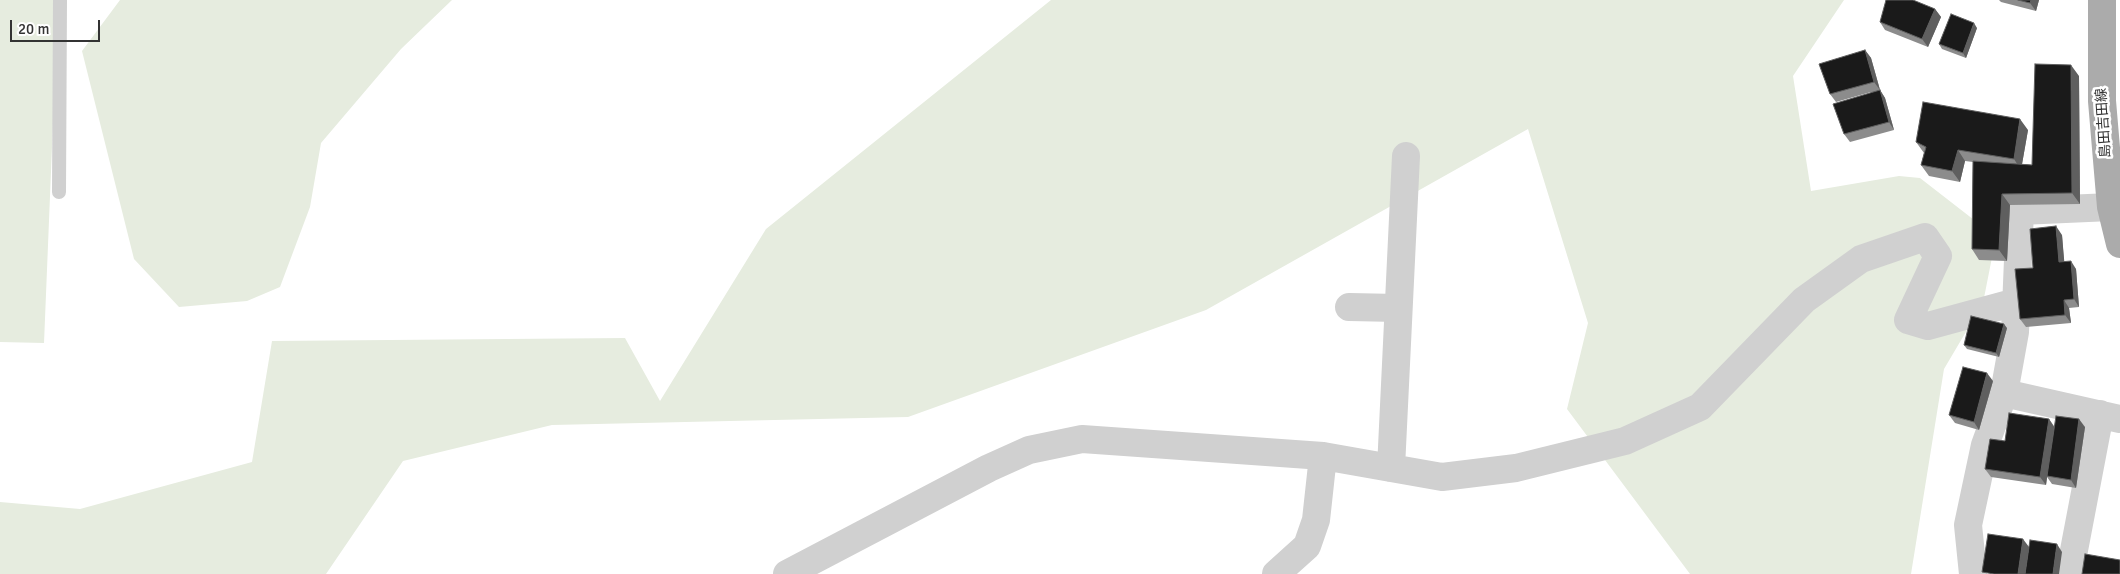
<!DOCTYPE html>
<html>
<head>
<meta charset="utf-8">
<style>
	body { margin:0 }
	#map { position:relative; width:2120px; height:574px; overflow:hidden; background:#fff; font-family:Signika,sans-serif }
	canvas { display:block }
	.scale { position:absolute; left:10px; top:20px; width:90px; height:22px; box-sizing:border-box; border:2px solid #333; border-top:0; padding-left:6px; font-size:15px; line-height:18px; white-space:nowrap; color:#333; -webkit-text-stroke:4px #fff; paint-order:stroke }
</style>
</head>
<body>
<div id="map">
<canvas width="2120" height="574"></canvas>
<div class="scale">20 m</div>
</div>
<script>
const c = document.querySelector('canvas').getContext('2d');
c.lineJoin = 'round';
function paint(path, color) {
  c.fillStyle = color;
  c.fill(path, 'evenodd');
}
function shape(rows) {
  const path = new Path2D();
  for (const r of rows) {
    path.moveTo(r[0], r[1]);
    for (let i = 2; i < r.length; i += 2) path.lineTo(r[i], r[i + 1]);
  }
  return path;
}
function trace(path, color, width, dash) {
  c.strokeStyle = color;
  c.lineWidth = width;
  c.lineCap = dash ? 'butt' : 'round';
  c.setLineDash(dash || []);
  c.stroke(path);
}
function drawText(font, color, halo, rows, align = 'center') {
  c.font = font + ' Signika,"Noto Sans JP",sans-serif';
  c.lineWidth = 5;
  c.setLineDash([]);
  c.textBaseline = 'middle';
  c.strokeStyle = halo;
  c.fillStyle = color;
  for (const [text, x, y, turn = 0] of rows) {
    c.save();
    c.translate(x, y);
    c.rotate((+turn || 0) * Math.PI / 180);
    c.textAlign = isNaN(turn) ? turn : align;
    if (halo) c.strokeText(text, 0, 0);
    c.fillText(text, 0, 0);
    c.restore();
  }
}
const green = shape([
	[0,0,58,0,44,343,0,342],
	[120,0,452,0,401,49,321,143,310,207,280,287,247,301,179,307,134,259,82,51],
	[1051,0,1844,0,1793,76,1811,191,1899,176,1920,178,1996,237,1983,303,1944,369,1911,574,1690,574,1567,409,1588,323,1528,129,1206,310,908,417,552,425,403,461,326,574,0,574,0,502,80,509,252,462,272,341,625,338,660,401,766,229]
]);
const service = shape([
	[59,192,60,0]
]);
const minor = shape([
	[1349,307,1398,308],
	[2004,393,2120,419],
	[1391,468,1406,156],
	[787,574,989,468,1029,450,1082,439,1323,456,1442,477,1516,468,1625,441,1700,407,1804,300,1861,259,1925,237,1938,256,1908,320,1928,326,2016,302],
	[1276,574,1307,546,1316,520,1323,456],
	[1973,574,1968,525,1985,445,2004,393,2015,332,2020,211,2111,207],
	[2072,574,2071,566,2100,414]
]);
const primary = shape([
	[2102,0,2102,101,2111,207,2120,244]
]);
const wall = shape([
	[1999,0,2039,0,2036,11,2001,2],
	[1935,9,1941,17,1928,47,1885,30,1880,22],
	[1977,28,1966,58,1942,49,1939,44],
	[1865,50,1871,58,1880,90,1885,98,1894,130,1850,142,1844,134,1871,92,1836,102,1830,94],
	[2079,76,2080,204,2010,205,2007,261,1979,260,1972,249,1973,162,1965,161,1960,182,1929,176,1921,165,1924,153,1916,142,2028,130,2022,164,2032,165],
	[2062,235,2064,262,2076,269,2079,307,2069,308,2071,323,2026,327,2020,319,2033,268],
	[2007,328,1999,357,1967,349,1964,345],
	[1993,381,1979,430,1955,423,1949,415],
	[2049,419,2054,426,2085,427,2076,488,2052,484,2047,477,2046,485,1991,477,1985,469,2005,441]
]);
const shadedWall = shape([
	[2031,0,2039,0,2036,11,2030,3],
	[1935,9,1941,17,1928,47,1922,39],
	[1974,23,1977,28,1966,58,1963,53],
	[1865,50,1871,58,1880,90,1874,82],
	[2071,65,2079,76,2080,204,2072,193],
	[1880,90,1885,98,1894,130,1889,122],
	[2020,119,2028,130,2021,170,2014,159],
	[1958,150,1965,161,1960,182,1952,171],
	[2002,194,2010,205,2007,261,1999,250],
	[2056,226,2062,235,2065,270,2059,262],
	[2071,261,2076,269,2079,307,2074,299],
	[2064,300,2069,308,2071,323,2065,315],
	[2004,324,2007,328,1999,357,1996,353],
	[1987,373,1993,381,1979,430,1974,422],
	[2049,419,2054,427,2046,485,2040,477],
	[2079,419,2085,427,2076,488,2071,480],
	[2023,539,2029,547,2025,574,2018,574],
	[2057,544,2062,552,2059,574,2053,574]
]);
const building = shape([
	[1886,0,1913,0,1935,9,1922,39,1880,22,1886,0],
	[2018,0,2031,0,2030,3,2018,0],
	[1951,14,1974,23,1963,53,1939,44,1951,14],
	[1865,50,1874,82,1830,94,1819,64,1865,50],
	[2035,64,2071,65,2072,193,2002,194,1999,250,1972,249,1973,161,2032,165,2035,64],
	[1880,90,1889,122,1844,134,1833,104,1880,90],
	[1923,102,2020,119,2014,159,1958,150,1952,171,1921,165,1926,147,1916,142,1923,102],
	[2056,226,2059,262,2071,261,2074,299,2064,300,2065,315,2020,319,2015,269,2033,268,2030,229,2056,226],
	[1971,316,2004,324,1996,353,1964,345,1971,316],
	[1963,367,1987,373,1974,422,1949,415,1963,367],
	[2009,413,2049,419,2040,477,1985,469,1990,439,2005,441,2009,413],
	[2056,416,2079,419,2071,480,2047,476,2056,416],
	[1988,534,2023,539,2018,574,1994,574,1982,572,1988,534],
	[2030,540,2057,544,2053,574,2025,574,2030,540],
	[2085,554,2120,560,2120,574,2082,574,2085,554]
]);
const streetNames = [
	["島田吉田線",2104,123,-94]
];
paint(green, '#e6ecdf');
trace(service, '#d0d0d0', 14);
trace(minor, '#d0d0d0', 28);
trace(primary, '#ababab', 28);
paint(wall, '#8c8c8c');
paint(shadedWall, '#5f5f5f');
paint(building, '#1a1a1a');
trace(building, '#5f5f5f', 1);
drawText('14px', '#333', '#fff', streetNames);
</script>
</body>
</html>
